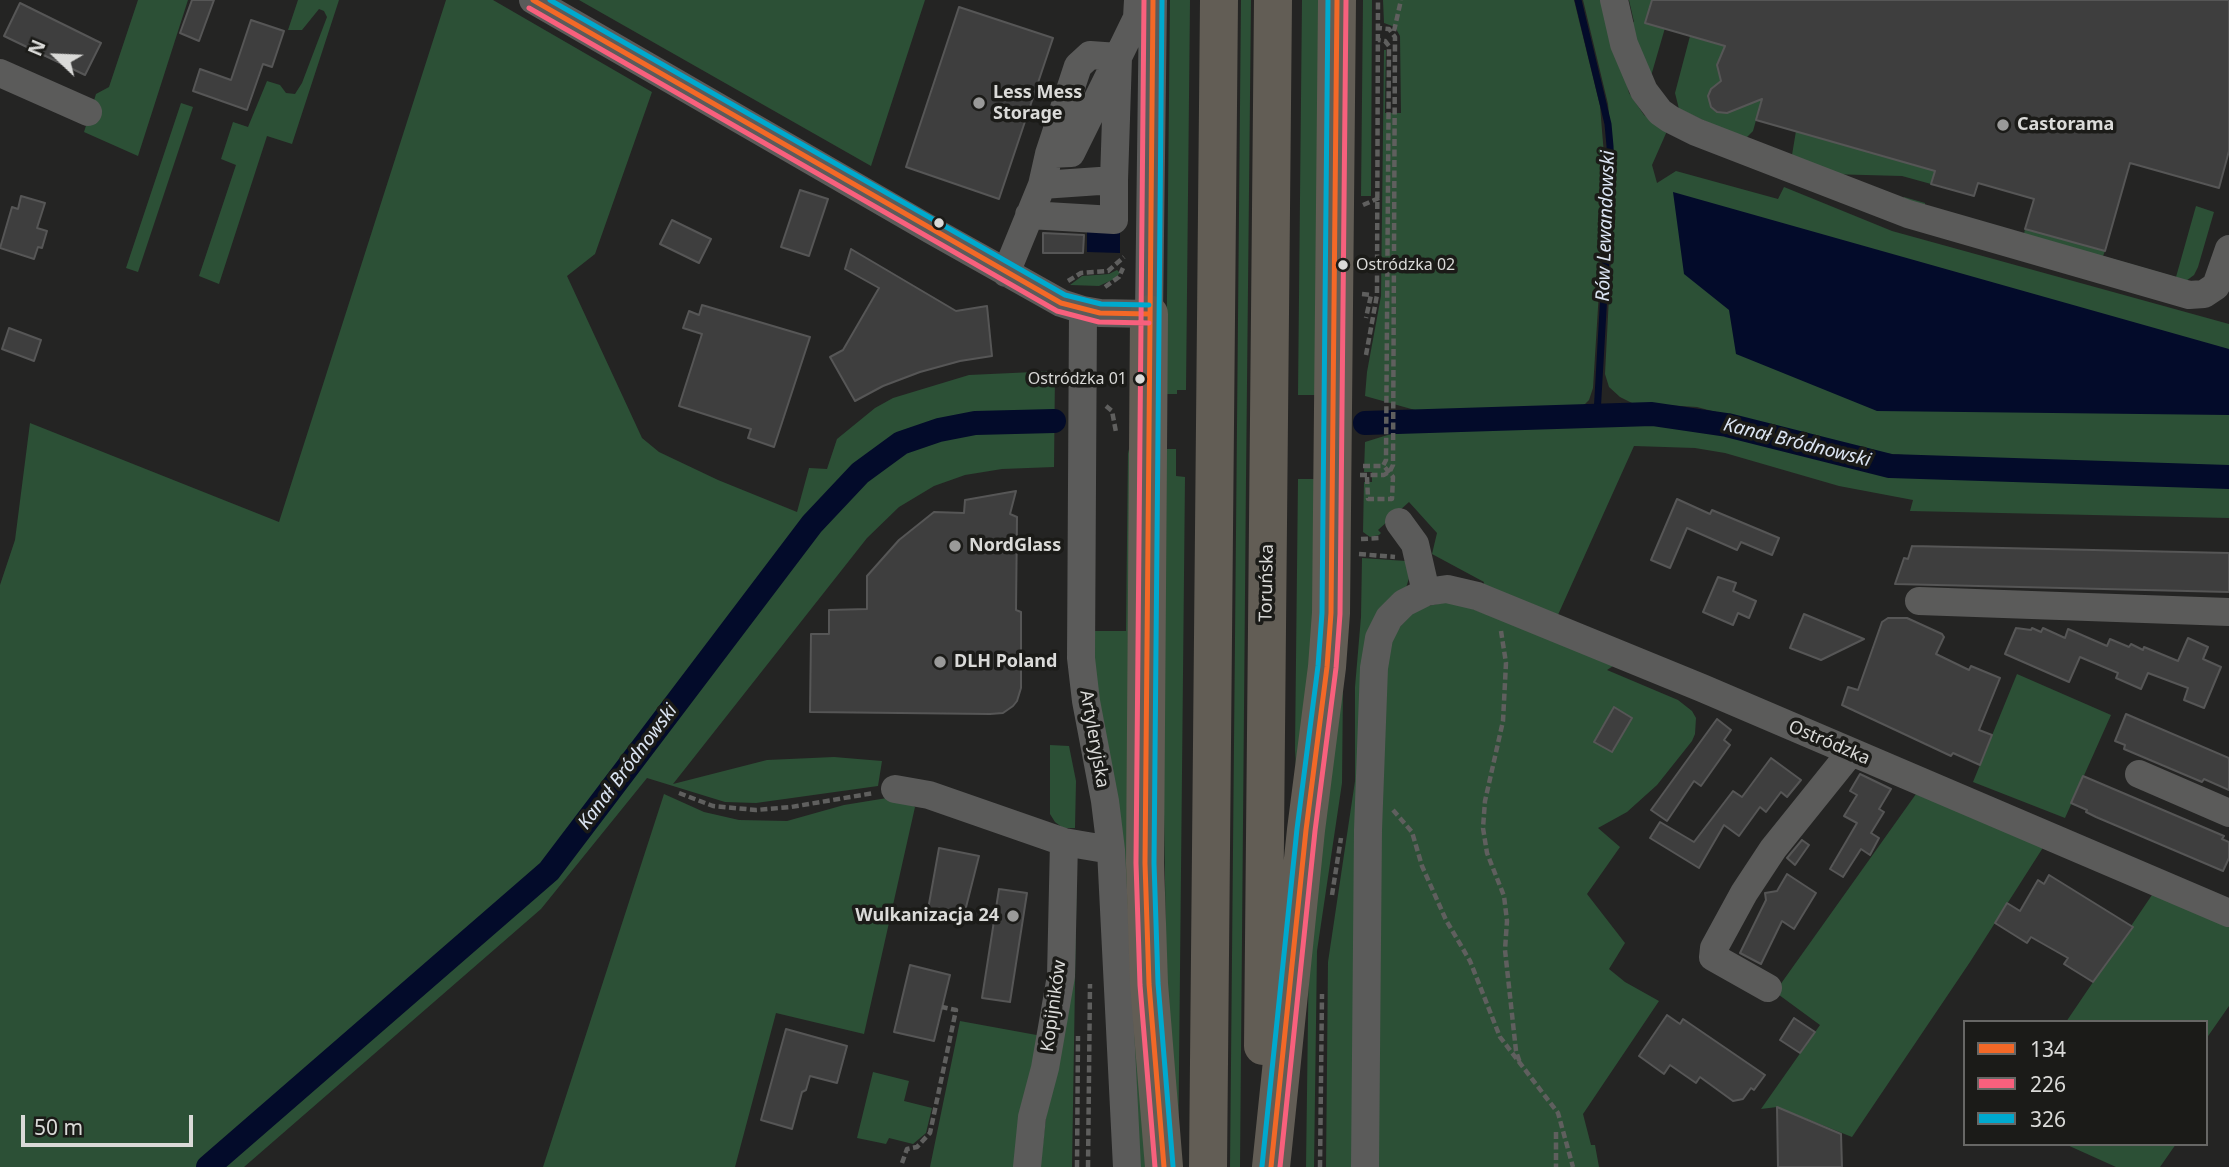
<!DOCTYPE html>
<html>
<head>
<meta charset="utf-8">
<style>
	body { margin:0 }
	#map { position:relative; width:2229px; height:1167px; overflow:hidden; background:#242423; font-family:"Noto Sans",sans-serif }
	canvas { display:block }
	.legend { position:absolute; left:1963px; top:1020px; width:245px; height:126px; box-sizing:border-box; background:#1b1b18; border:2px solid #676765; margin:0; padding:9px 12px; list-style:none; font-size:21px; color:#dadad8 }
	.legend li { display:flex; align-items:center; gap:14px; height:35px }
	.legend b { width:35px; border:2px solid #676765 }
	.north { position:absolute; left:21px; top:21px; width:70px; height:70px; -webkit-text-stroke:5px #1b1b18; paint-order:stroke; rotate:293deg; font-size:19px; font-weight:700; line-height:28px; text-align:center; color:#dadad8 }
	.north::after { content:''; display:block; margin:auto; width:24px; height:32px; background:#dadad8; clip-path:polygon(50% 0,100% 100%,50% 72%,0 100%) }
	.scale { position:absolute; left:21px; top:1115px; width:172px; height:32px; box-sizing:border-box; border:4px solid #dadad8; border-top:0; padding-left:9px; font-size:21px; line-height:24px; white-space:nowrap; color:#dadad8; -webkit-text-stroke:5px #1b1b18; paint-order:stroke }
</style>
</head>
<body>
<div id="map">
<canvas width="2229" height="1167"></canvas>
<ul class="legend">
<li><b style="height:9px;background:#f36827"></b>134</li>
<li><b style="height:9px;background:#f8607d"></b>226</li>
<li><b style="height:9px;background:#00a9ce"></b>326</li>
</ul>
<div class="north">N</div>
<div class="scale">50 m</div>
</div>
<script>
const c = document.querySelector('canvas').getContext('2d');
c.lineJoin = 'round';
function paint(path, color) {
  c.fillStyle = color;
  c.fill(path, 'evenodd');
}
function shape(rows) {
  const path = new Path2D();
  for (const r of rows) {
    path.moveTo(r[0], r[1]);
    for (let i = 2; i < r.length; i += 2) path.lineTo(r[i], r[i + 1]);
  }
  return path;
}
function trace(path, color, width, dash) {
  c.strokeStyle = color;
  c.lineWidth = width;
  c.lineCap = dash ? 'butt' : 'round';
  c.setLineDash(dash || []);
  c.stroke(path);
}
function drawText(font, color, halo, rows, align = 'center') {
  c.font = font + ' "Noto Sans",sans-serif';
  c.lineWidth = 7;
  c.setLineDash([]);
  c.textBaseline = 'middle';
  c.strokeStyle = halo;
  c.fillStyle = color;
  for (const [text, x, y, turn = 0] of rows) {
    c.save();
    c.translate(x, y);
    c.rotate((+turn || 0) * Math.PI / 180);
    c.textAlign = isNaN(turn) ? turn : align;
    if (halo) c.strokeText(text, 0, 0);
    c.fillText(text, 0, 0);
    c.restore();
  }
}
const green = shape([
	[138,0,188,0,138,156,84,132,96,94,109,87],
	[298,0,339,0,292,144,267,136,219,284,199,276,236,165,221,159,233,122,248,127,267,81,280,85,286,93,295,94,302,83,327,17,324,11,319,9,302,30,288,30],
	[446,0,493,0,652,92,595,254,567,276,642,438,659,452,718,480,797,512,809,468,827,469,837,439,875,408,893,398,969,375,1055,371,1054,467,1002,469,965,475,934,486,899,507,867,538,673,784,767,760,834,757,882,761,878,786,756,803,725,802,647,778,541,909,244,1167,0,1167,0,585,15,540,30,423,279,522],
	[579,0,925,0,871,166],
	[1170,0,1190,0,1186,390,1177,390,1177,394,1166,394],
	[1241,0,1251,0,1246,479,1240,1167,1230,1167],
	[1302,0,1323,0,1319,395,1298,395],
	[1363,0,1372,0,1371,196,1361,196],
	[1383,0,1574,0,1600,106,1606,179,1593,388,1589,400,1581,408,1575,410,1422,412,1365,396,1367,372,1381,296,1384,50,1386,50,1385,113,1401,113,1400,36,1395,27,1384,23],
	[1583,0,1605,0,1629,93,1644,115,1667,131,1652,165,1657,183,1676,171,1778,199,1784,187,1892,231,2229,324,2229,467,1926,457,1880,453,1821,440,1697,407,1632,403,1620,397,1609,387,1605,374,1615,180,1608,104],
	[1629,0,1652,0,1645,23,1665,28,1651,76,1629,23,1634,22],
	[1690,36,1773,60,1753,131,1746,138,1744,139,1679,109,1675,93],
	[181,103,193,107,138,272,126,268],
	[1796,131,1935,171,1931,184,1902,176,1828,174,1792,155],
	[1904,197,1925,203,1925,205,2024,234,2025,229,2105,251,2103,256,2176,277,2196,206,2214,212,2198,267,2194,275,2186,281,1901,206],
	[1117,270,1120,273,1114,279,1099,286,1070,285,1082,276,1109,274],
	[1645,420,1720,432,1863,467,1899,473,2229,486,2229,518,1910,511,1913,500,1839,486,1725,453,1695,448,1634,446,1557,617,1483,587,1484,582,1432,554,1437,533,1409,502,1378,530,1381,533,1379,535,1370,537,1363,532,1364,482,1372,482,1372,472,1364,472,1365,442,1407,429,1435,426],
	[1128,449,1135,481,1145,1167,1134,1167,1091,631,1126,631],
	[1165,449,1176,449,1176,476,1185,477,1178,1167,1167,1012,1163,748],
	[1298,479,1318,479,1316,626,1297,783,1295,750],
	[1362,558,1406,561,1409,578,1406,588,1386,607,1357,1167,1326,1167,1328,962,1355,781,1355,687,1361,617],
	[1452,601,1616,664,1607,670,1678,700,1692,711,1696,718,1695,734,1692,741,1657,785,1627,812,1598,828,1620,847,1587,894,1625,943,1609,969,1625,982,1659,1001,1583,1114,1591,1145,1595,1145,1599,1167,1374,1167,1378,764,1390,637,1418,608],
	[2017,674,2111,715,2065,818,1973,782],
	[1343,686,1342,783,1317,951,1314,1167,1306,1167,1309,944],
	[1050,745,1069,746,1076,781,1075,828,1063,828,1055,822,1050,814],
	[664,794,704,812,739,820,787,821,844,805,887,798,900,798,915,807,864,1034,776,1013,735,1167,543,1167],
	[1916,794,2044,846,1970,962,1852,1137,1777,1107,1761,1109,1820,1025,1775,992],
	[1077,861,1072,1167,1040,1167],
	[2154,892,2229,927,2229,1006,2206,1039,2206,1022,2066,1022],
	[960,1021,1042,1036,1020,1167,930,1167],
	[873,1072,909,1081,904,1101,932,1108,926,1133,913,1144,889,1138,886,1144,857,1138],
	[2065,1144,2176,1144,2160,1167,2116,1167]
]);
const water = shape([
	[1673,192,2229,349,2229,415,1877,411,1736,354,1729,310,1684,274],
	[1087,230,1120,230,1120,253,1087,252]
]);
const stream = shape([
	[1578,0,1608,124,1610,146,1611,171,1597,414]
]);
const canal = shape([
	[1365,423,1652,414,1727,425,1890,466,2229,477],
	[208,1167,549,871,812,524,860,473,901,443,939,430,975,423,1054,421]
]);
const building = shape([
	[192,0,214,0,199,41,180,33,192,0],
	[1652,0,2229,0,2229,151,2219,188,2130,163,2105,251,2025,229,2034,199,1978,183,1974,196,1931,184,1935,171,1756,120,1762,99,1727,113,1717,112,1711,107,1708,96,1711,89,1721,81,1717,65,1725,46,1645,23,1652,0],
	[20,3,101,43,85,75,4,36,20,3],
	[959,7,1053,38,999,199,906,167,959,7],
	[251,20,284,31,272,67,263,64,247,110,193,91,200,69,231,80,251,20],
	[800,190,828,199,809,256,781,247,800,190],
	[21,196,45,203,37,228,47,231,42,248,38,247,34,259,0,248,12,207,18,209,21,196],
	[672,220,711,239,699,263,660,244,672,220],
	[1043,233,1084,235,1083,253,1043,253,1043,233],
	[851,249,956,311,987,306,992,356,960,361,920,372,883,386,855,401,830,357,843,350,879,288,845,269,851,249],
	[702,305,810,337,774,447,748,438,751,429,679,406,702,334,683,328,689,311,699,315,702,305],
	[9,328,41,340,34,361,2,349,9,328],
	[1016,491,1010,514,1017,517,1016,610,1021,612,1021,688,1017,701,1013,706,1003,713,990,714,810,712,811,634,829,634,829,610,867,609,867,576,899,540,934,512,964,513,965,500,1016,491],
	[1677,499,1710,514,1712,510,1779,538,1772,555,1741,542,1737,550,1687,528,1670,568,1651,560,1677,499],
	[1912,546,2229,553,2229,592,1895,584,1904,558,1908,559,1912,546],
	[1718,577,1736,583,1733,591,1756,601,1749,618,1738,613,1733,625,1703,612,1718,577],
	[1804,614,1864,639,1821,660,1790,648,1804,614],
	[1888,618,1907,618,1942,634,1944,637,1936,654,1969,670,1971,666,2000,678,1979,730,1992,735,1980,765,1953,753,1951,756,1842,705,1848,687,1858,690,1882,622,1888,618],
	[2016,628,2031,630,2032,628,2041,632,2043,628,2065,638,2068,629,2107,646,2110,639,2129,647,2131,644,2143,650,2144,647,2178,661,2188,638,2208,647,2203,659,2221,667,2204,708,2184,700,2188,688,2148,673,2141,689,2116,678,2118,673,2080,657,2069,682,2005,654,2016,628],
	[1614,707,1632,718,1612,752,1594,742,1614,707],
	[2126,714,2229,758,2229,790,2204,779,2202,782,2124,749,2125,745,2115,741,2126,714],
	[1717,719,1731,730,1724,740,1730,745,1701,786,1694,781,1667,821,1651,810,1717,719],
	[1771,758,1801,780,1787,797,1781,792,1766,812,1760,807,1739,836,1724,825,1699,868,1650,838,1660,822,1694,842,1733,791,1742,797,1771,758],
	[1860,774,1891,789,1879,809,1884,812,1871,833,1879,838,1870,855,1861,849,1843,877,1830,869,1857,823,1844,816,1857,795,1850,791,1860,774],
	[2083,776,2224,836,2222,839,2229,842,2229,858,2223,871,2096,817,2086,812,2087,810,2071,803,2083,776],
	[1802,840,1809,845,1795,865,1787,858,1802,840],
	[939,848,979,856,962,923,927,915,939,848],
	[1787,874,1816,893,1794,929,1782,921,1761,964,1740,953,1766,900,1765,893,1777,891,1787,874],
	[2049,875,2133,927,2093,982,2064,964,2068,958,2031,937,2027,943,1995,923,2007,903,2020,911,2038,880,2044,884,2049,875],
	[999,889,1027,893,1010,1002,982,998,999,889],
	[910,965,950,975,934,1041,894,1032,910,965],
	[1667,1015,1680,1024,1683,1019,1765,1075,1754,1090,1751,1088,1743,1099,1733,1101,1700,1077,1696,1083,1670,1065,1664,1074,1639,1056,1667,1015],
	[1794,1018,1815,1032,1800,1053,1780,1040,1794,1018],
	[786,1029,847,1046,837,1083,810,1076,806,1090,802,1092,792,1129,761,1120,786,1029],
	[1777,1107,1841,1134,1842,1167,1778,1167,1777,1107]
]);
const path = shape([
	[1394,31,1401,0],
	[1363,205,1379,198],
	[1068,281,1081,273,1108,271,1124,257],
	[1105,287,1119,277,1123,268],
	[1362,294,1371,295,1366,318],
	[1366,355,1377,295,1378,0],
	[1106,406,1112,411,1116,432],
	[1363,466,1383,466,1386,460,1389,46,1385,41,1378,40],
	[1360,475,1384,475,1390,471,1393,465,1395,37,1389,29,1379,28],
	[1367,477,1368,499,1392,499,1393,477,1383,465],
	[1361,539,1380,538],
	[1359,554,1395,557],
	[1501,631,1506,663,1503,721,1485,801,1483,828,1487,853,1504,896,1507,921,1505,950,1516,1051,1520,1063],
	[679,793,713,806,756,810,791,807,874,793],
	[1393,810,1412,832,1422,866,1446,920,1470,961,1500,1037,1558,1113,1573,1167],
	[1332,895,1341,838],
	[1556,1132,1556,1167],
	[902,1163,907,1149,917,1147,930,1133,956,1010,942,1007],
	[1077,1167,1078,1036],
	[1088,1167,1090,984],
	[1320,1167,1322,994]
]);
const minor = shape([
	[533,0,931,230,1061,303,1083,310,1100,313,1149,314,1153,0],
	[1614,0,1624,44,1644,91,1660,112,1670,119,1696,132,1908,214,2189,295,2204,294,2216,286,2229,249],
	[0,73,88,112],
	[1049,154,1071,153,1114,66],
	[1042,185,1114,180,1118,57],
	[1029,215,1114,220,1114,180],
	[1006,273,1042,185,1049,154,1078,66,1090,55,1118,57,1137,18,1138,0],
	[1083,310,1081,658,1086,701,1105,801,1111,850,1127,1167],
	[1399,522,1415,544,1426,592],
	[1919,601,2229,612],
	[2139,774,2229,813],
	[895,789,929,795,1064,842,1111,850],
	[1768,988,1713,957,1714,948,1744,893,1773,849,1851,752],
	[1027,1167,1032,1117,1045,1068,1061,976,1064,842],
	[1365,1167,1368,830,1374,668,1379,638,1389,618,1404,603,1426,592,1447,589,1477,596,1702,688,2229,913]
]);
const highway = shape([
	[1149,314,1145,863,1149,984,1164,1167],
	[1263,1046,1273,0],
	[1208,1167,1219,0],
	[1271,1167,1306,830,1327,667,1331,613,1337,0]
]);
const bus1 = shape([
	[533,0,1061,303,1100,313,1149,314],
	[1153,0,1145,863,1149,984,1164,1167],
	[1271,1167,1306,830,1327,667,1331,613,1337,0]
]);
const bus2 = shape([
	[1144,0,1136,863,1140,985,1155,1167],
	[529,8,1057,311,1099,322,1149,323],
	[1280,1167,1315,831,1336,668,1340,614,1346,0]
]);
const bus3 = shape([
	[550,0,1065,295,1101,304,1149,305],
	[1162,0,1154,863,1158,983,1173,1166],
	[1262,1166,1297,829,1318,666,1322,613,1328,0]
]);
const markers = [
	[979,103,7,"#9a9a99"],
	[2003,125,7,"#9a9a99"],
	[939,223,6,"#dadad8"],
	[1343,265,6,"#dadad8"],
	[1140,379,6,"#dadad8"],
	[955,546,7,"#9a9a99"],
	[940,662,7,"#9a9a99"],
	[1013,916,7,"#9a9a99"]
];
const busNames = [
	["Ostródzka 02",1356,265],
	["Ostródzka 01",1127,379,"right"]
];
const poiNames = [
	["Less Mess",993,93],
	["Storage",993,114],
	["Castorama",2017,125],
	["NordGlass",969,546],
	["DLH Poland",954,662],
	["Wulkanizacja 24",999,916,"right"]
];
const streetNames = [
	["Toruńska",1267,583,-89],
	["Artyleryjska",1094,739,80],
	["Ostródzka",1829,743,23],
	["Kopijników",1054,1006,-82]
];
const waterNames = [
	["Rów Lewandowski",1606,226,-88],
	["Kanał Bródnowski",1797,443,14],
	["Kanał Bródnowski",628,767,-53]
];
paint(green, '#2c5036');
paint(water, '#030b2a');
trace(stream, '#030b2a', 7);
trace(canal, '#030b2a', 24);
paint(building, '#3e3e3e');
trace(building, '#565656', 2);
trace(path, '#5f5f5e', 4.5, [7, 3.5]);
trace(minor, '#5b5b5a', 28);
trace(highway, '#625d55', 38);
trace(bus1, '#f36827', 5);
trace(bus2, '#f8607d', 5);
trace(bus3, '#00a9ce', 5);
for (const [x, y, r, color] of markers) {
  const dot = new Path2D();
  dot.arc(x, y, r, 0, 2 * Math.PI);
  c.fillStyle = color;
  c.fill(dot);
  trace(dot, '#1b1b18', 2.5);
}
drawText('16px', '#dadad8', '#1b1b18', busNames, 'left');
drawText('bold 18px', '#dadad8', '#1b1b18', poiNames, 'left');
drawText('18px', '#dadad8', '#1b1b18', streetNames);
drawText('italic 19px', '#dbe4f2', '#1b1b18', waterNames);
</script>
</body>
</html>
